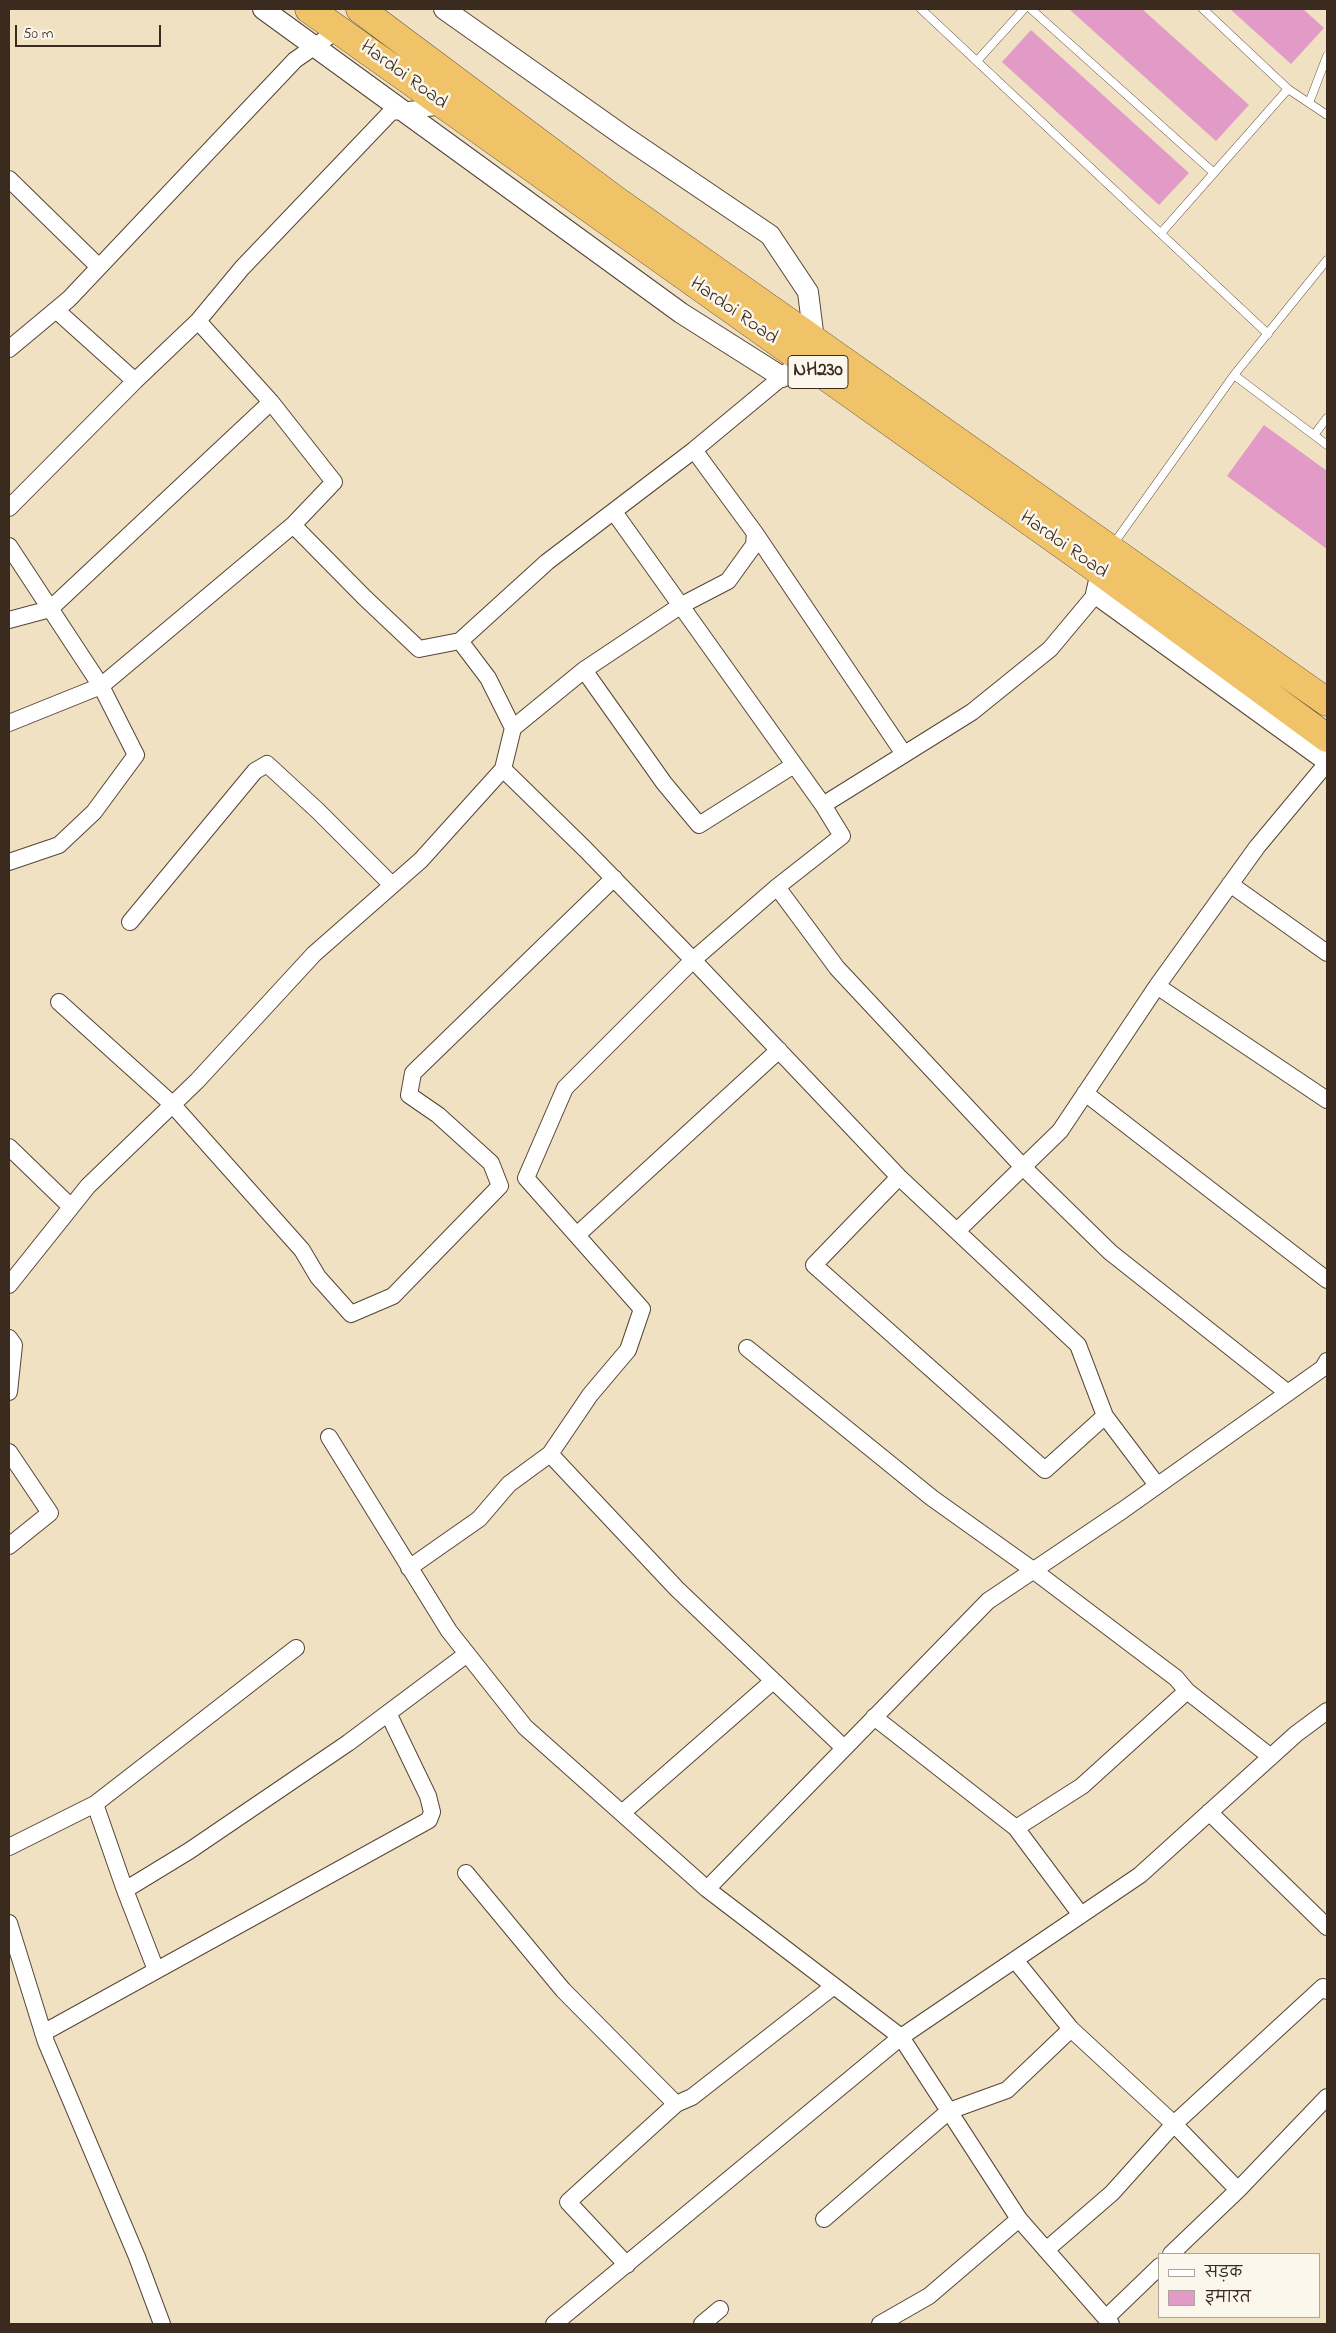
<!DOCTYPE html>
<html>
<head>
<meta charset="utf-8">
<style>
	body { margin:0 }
	#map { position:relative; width:1336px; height:2333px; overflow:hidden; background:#f0e1c2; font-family:"Indie Flower","Playpen Sans Deva",sans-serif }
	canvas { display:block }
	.frame { position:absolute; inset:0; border:10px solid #3b2a1e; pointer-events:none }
	.legend { position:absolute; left:1158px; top:2253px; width:162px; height:65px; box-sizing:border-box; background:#fbf7ec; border:1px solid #aea59a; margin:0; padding:6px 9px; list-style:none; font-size:15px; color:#3b2a1e }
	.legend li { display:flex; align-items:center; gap:10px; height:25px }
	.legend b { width:25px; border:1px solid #aea59a }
	.scale { position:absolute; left:15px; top:25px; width:146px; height:22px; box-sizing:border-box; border:2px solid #3b2a1e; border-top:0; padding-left:6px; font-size:15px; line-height:18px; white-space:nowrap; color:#3b2a1e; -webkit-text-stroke:4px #fbf7ec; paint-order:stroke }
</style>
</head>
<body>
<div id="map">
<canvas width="1336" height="2333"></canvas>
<div class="frame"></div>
<ul class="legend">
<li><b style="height:6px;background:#fff"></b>सड़क</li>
<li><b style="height:14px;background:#e29ac6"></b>इमारत</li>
</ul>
<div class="scale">50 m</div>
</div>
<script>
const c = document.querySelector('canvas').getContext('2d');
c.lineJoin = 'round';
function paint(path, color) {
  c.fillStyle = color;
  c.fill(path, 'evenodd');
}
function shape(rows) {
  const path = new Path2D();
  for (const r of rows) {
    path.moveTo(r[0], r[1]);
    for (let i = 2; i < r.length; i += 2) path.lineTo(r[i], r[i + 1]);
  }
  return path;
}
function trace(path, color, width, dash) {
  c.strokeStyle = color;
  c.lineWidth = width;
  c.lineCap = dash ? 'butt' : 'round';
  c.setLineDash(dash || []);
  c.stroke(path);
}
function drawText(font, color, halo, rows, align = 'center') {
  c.font = font + ' "Indie Flower",sans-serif';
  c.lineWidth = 5;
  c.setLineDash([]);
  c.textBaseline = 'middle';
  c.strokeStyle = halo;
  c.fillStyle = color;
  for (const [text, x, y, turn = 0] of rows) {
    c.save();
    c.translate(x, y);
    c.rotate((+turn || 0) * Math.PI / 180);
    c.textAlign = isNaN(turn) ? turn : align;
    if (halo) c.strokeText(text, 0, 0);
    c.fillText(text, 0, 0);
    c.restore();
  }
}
const building = shape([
	[1069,9,1142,9,1249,105,1216,141],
	[1230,9,1303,9,1324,28,1291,64],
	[1031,30,1189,173,1159,205,1002,62],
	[1264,425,1327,471,1327,549,1227,476]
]);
const service = shape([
	[921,9,1268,334],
	[1031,9,1214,173],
	[1203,9,1288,89,1327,115],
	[977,61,1024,9],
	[1309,103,1327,56],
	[1161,233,1288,89],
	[1234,375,1327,445],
	[1314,435,1327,418],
	[1112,546,1234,375,1327,260]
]);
const minor = shape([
	[9,179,99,267],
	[56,310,135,381,198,321,271,402],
	[198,321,242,268,391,112,445,106],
	[9,349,69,299,295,60,338,30],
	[9,508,135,381],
	[614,512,823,805],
	[755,533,904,754],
	[9,546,101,686,9,723],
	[9,620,50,609,271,402,334,482,293,525,365,598,419,649,460,641],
	[584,670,664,783,699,825,794,765],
	[513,728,584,670,680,606,728,581,754,545,755,533,694,450],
	[503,769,513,728,488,678,460,641,547,562,694,450,782,377],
	[9,862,59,845,94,812,136,755,101,686,293,525],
	[1230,884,1327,953],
	[777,887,837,968,1023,1167,1110,1252,1288,1393],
	[130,922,255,771,267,764,318,811,392,885],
	[1157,986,1327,1100],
	[59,1002,172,1104,302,1250,318,1277,351,1314,393,1296,500,1186,491,1163,438,1115,409,1095,413,1073,614,878],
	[1085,1093,1327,1280],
	[9,1147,71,1207],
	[899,1177,814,1265,1045,1470,1105,1416],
	[957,1231,1060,1131,1157,986,1257,847,1327,763],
	[578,1234,779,1050],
	[9,1285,88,1186,197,1081,314,954,421,860,503,769,585,849,693,960,899,1177,1078,1345,1105,1416,1157,1485],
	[9,1338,14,1345,9,1392],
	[747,1348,932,1498,1033,1570,1176,1678,1187,1691,1271,1757],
	[329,1437,449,1631,525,1727,707,1889],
	[9,1452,50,1513,9,1546],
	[550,1454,677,1589,844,1748],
	[409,1568,479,1519,509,1484,550,1454,590,1395,628,1350,642,1309,526,1178,565,1088,693,960,777,887,842,836,823,805,972,712,1050,649,1096,594],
	[874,1717,1016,1828,1081,1915],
	[95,1804,296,1648],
	[1209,1812,1327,1927],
	[622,1813,773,1681],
	[1016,1828,1082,1786,1187,1691],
	[9,1847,95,1804,125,1890],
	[466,1873,563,1990,676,2104],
	[9,1923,46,2042,137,2257,162,2324],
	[1015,1960,1071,2029,1174,2124,1238,2190],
	[156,1970,125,1890,189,1851,348,1743,467,1654],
	[43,2033,429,1820,432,1812,428,1796,388,1713],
	[824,2219,949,2111,1007,2090,1071,2029],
	[1019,2219,901,2037,707,1889,988,1601,1123,1510,1323,1368,1327,1361],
	[1046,2250,1112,2193,1174,2124,1323,1987,1327,1991],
	[1171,2254,1238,2190,1327,2097],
	[627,2265,568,2202,676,2104,692,2097,834,1986],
	[1106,2318,1160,2266],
	[554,2324,901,2037,1140,1875,1296,1734,1327,1711],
	[702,2324,720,2309],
	[880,2324,929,2296,1019,2219,1111,2324]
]);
const tertiary = shape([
	[263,9,681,313,782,377,805,363],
	[444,9,625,137,770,235,808,292,814,340],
	[1101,572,1096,594,1327,761]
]);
const trunk = shape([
	[309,9,1101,572,1327,738],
	[360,9,617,201,1327,702]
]);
const shields = [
	[818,372,60]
];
const shieldNames = [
	["NH230",818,372]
];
const streetNames = [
	["Hardoi Road",403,76,36],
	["Hardoi Road",733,312,35],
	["Hardoi Road",1063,546,35]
];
paint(building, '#e29ac6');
trace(service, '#564537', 9);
trace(minor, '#564537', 18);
trace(tertiary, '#564537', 22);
trace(trunk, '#564537', 29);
trace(service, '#fff', 8);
trace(minor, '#fff', 16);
trace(tertiary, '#fff', 20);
trace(trunk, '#f0c369', 28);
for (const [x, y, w] of shields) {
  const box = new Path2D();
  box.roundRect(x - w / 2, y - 16.5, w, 33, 4);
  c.fillStyle = '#fbf7ec';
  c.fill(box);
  trace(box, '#3b2a1e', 1);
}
drawText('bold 19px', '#3b2a1e', null, shieldNames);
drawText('20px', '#3b2a1e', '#fbf7ec', streetNames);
</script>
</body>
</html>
